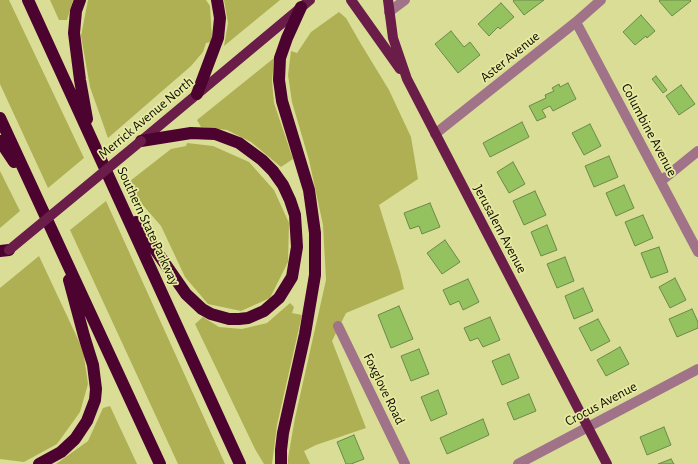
<!DOCTYPE html>
<html>
<head>
<meta charset="utf-8">
<style>
	body { margin:0 }
	canvas { display:block; background:#dadd95 }
</style>
</head>
<body>
<canvas width="698" height="464"></canvas>
<script>
const c = document.querySelector('canvas').getContext('2d');
c.lineJoin = 'round';
function paint(path, color) {
  c.fillStyle = color;
  c.fill(path, 'evenodd');
}
function shape(rows) {
  const path = new Path2D();
  for (const r of rows) {
    path.moveTo(r[0], r[1]);
    for (let i = 2; i < r.length; i += 2) path.lineTo(r[i], r[i + 1]);
  }
  return path;
}
function trace(path, color, width, dash) {
  c.strokeStyle = color;
  c.lineWidth = width;
  c.lineCap = dash ? 'butt' : 'round';
  c.setLineDash(dash || []);
  c.stroke(path);
}
function drawText(font, color, halo, rows, align = 'center') {
  c.font = font + ' "Alegreya Sans",sans-serif';
  c.lineWidth = 3.5;
  c.setLineDash([]);
  c.textBaseline = 'middle';
  c.strokeStyle = halo;
  c.fillStyle = color;
  for (const [text, x, y, turn = 0] of rows) {
    c.save();
    c.translate(x, y);
    c.rotate((+turn || 0) * Math.PI / 180);
    c.textAlign = isNaN(turn) ? turn : align;
    if (halo) c.strokeText(text, 0, 0);
    c.fillText(text, 0, 0);
    c.restore();
  }
}
const green = shape([
	[0,0,9,0,84,158,48,188,0,84],
	[50,0,73,0,67,20,59,20],
	[88,0,206,0,210,6,212,38,211,42,206,43,203,52,191,66,108,138,90,87,81,36],
	[224,0,280,0,224,46,228,23],
	[339,12,346,18,361,44,389,90,411,137,418,179,379,205,400,272,404,289,346,313,332,341,366,428,316,445,304,451,310,464,288,464,288,458,295,418,326,280,323,225,309,160,292,102,288,75,291,51,297,53,311,32],
	[274,58,272,81,274,103,293,159,281,167,251,142,227,130,201,127,197,120],
	[187,143,213,146,249,162,274,190,289,223,288,262,270,298,241,311,208,304,185,277,161,226,141,203,130,181,171,149,186,146],
	[0,171,20,211,0,228],
	[106,201,225,464,178,464,70,230],
	[39,256,83,350,88,384,80,412,57,444,24,462,0,459,0,288],
	[290,303,294,307,292,313,302,315,277,425,272,464,264,464,255,449,195,324,203,317,219,327,242,329,267,323],
	[110,406,137,464,56,464,88,441,103,408]
]);
const building = shape([
	[514,0,544,0,524,15,513,1,514,0],
	[660,0,690,0,691,1,672,16,659,1,660,0],
	[501,3,514,17,500,29,498,27,489,36,478,24,501,3],
	[641,15,655,31,647,38,646,36,635,45,623,32,641,15],
	[451,31,464,47,470,42,480,55,458,73,435,44,451,31],
	[656,76,667,90,663,93,652,79,656,76],
	[568,83,576,99,553,111,550,106,542,110,546,117,537,121,529,106,546,98,545,95,554,91,552,88,559,84,560,87,568,83],
	[681,85,695,104,679,115,666,96,681,85],
	[522,122,529,137,490,157,483,143,522,122],
	[590,124,601,146,584,155,572,133,590,124],
	[609,156,618,177,594,187,585,166,609,156],
	[513,162,525,184,509,193,497,172,513,162],
	[624,185,634,208,616,216,606,193,624,185],
	[535,191,546,215,524,225,513,201,535,191],
	[430,203,440,227,422,234,419,226,410,229,404,213,430,203],
	[643,215,653,238,635,246,625,222,643,215],
	[547,225,557,250,541,256,531,232,547,225],
	[445,240,460,262,442,274,427,253,445,240],
	[659,247,668,272,651,278,641,253,659,247],
	[565,257,574,281,557,288,547,264,565,257],
	[675,278,686,300,670,308,659,287,675,278],
	[468,279,479,302,463,310,459,301,450,305,443,290,468,279],
	[583,288,593,311,574,319,565,296,583,288],
	[399,306,413,339,391,348,378,315,399,306],
	[692,309,698,322,698,328,677,337,669,319,692,309],
	[490,317,500,340,483,347,478,338,470,341,464,328,490,317],
	[598,319,610,341,591,351,579,328,598,319],
	[620,347,629,364,606,376,597,360,620,347],
	[419,349,429,374,411,381,401,356,419,349],
	[509,354,519,378,502,385,492,361,509,354],
	[438,390,447,414,431,421,421,397,438,390],
	[529,394,536,411,514,420,507,403,529,394],
	[483,419,489,435,447,454,440,438,483,419],
	[664,427,671,445,647,455,640,437,664,427],
	[354,435,364,459,351,464,346,464,337,442,354,435],
	[671,459,674,464,658,464,671,459]
]);
const minor = shape([
	[389,12,405,0],
	[576,22,698,252],
	[435,134,576,22,601,0],
	[661,181,698,151],
	[338,326,405,464],
	[518,464,698,369]
]);
const major = shape([
	[351,0,400,69],
	[388,0,393,38,407,79,607,464],
	[141,141,310,0]
]);
const highway = shape([
	[28,0,240,464],
	[80,0,76,11,74,33,80,80,87,119],
	[197,94,218,38,220,18,217,0],
	[0,118,160,464],
	[0,141,14,162],
	[136,222,186,294,202,309,211,314,229,319,239,319,248,318,264,311,279,298,292,277,297,247,295,215,290,200,283,185,273,171,262,160,239,143,215,134,191,133,141,141],
	[0,251,9,250],
	[39,464,61,452,75,439,87,421,95,400,96,389,93,365,84,336,69,280],
	[281,464,281,450,283,433,305,334,315,275,315,233,309,190,282,101,279,80,280,58,287,38,301,7]
]);
const majorBridge = shape([
	[9,250,141,141]
]);
const streetNames = [
	["Aster Avenue",510,57,-39],
	["Merrick Avenue North",146,118,-40],
	["Columbine Avenue",649,130,62],
	["Southern State Parkway",148,226,65],
	["Jerusalem Avenue",500,229,62],
	["Foxglove Road",384,389,64],
	["Crocus Avenue",601,404,-28]
];
paint(green, '#afb054');
paint(building, '#94c25e');
trace(building, '#6c894c', 1);
trace(minor, '#a07388', 10);
trace(major, '#6a1d48', 10);
trace(highway, '#4c0330', 12);
trace(majorBridge, '#6a1d48', 10);
drawText('14px', '#0d0c00', '#e7eaa1', streetNames);
</script>
</body>
</html>
